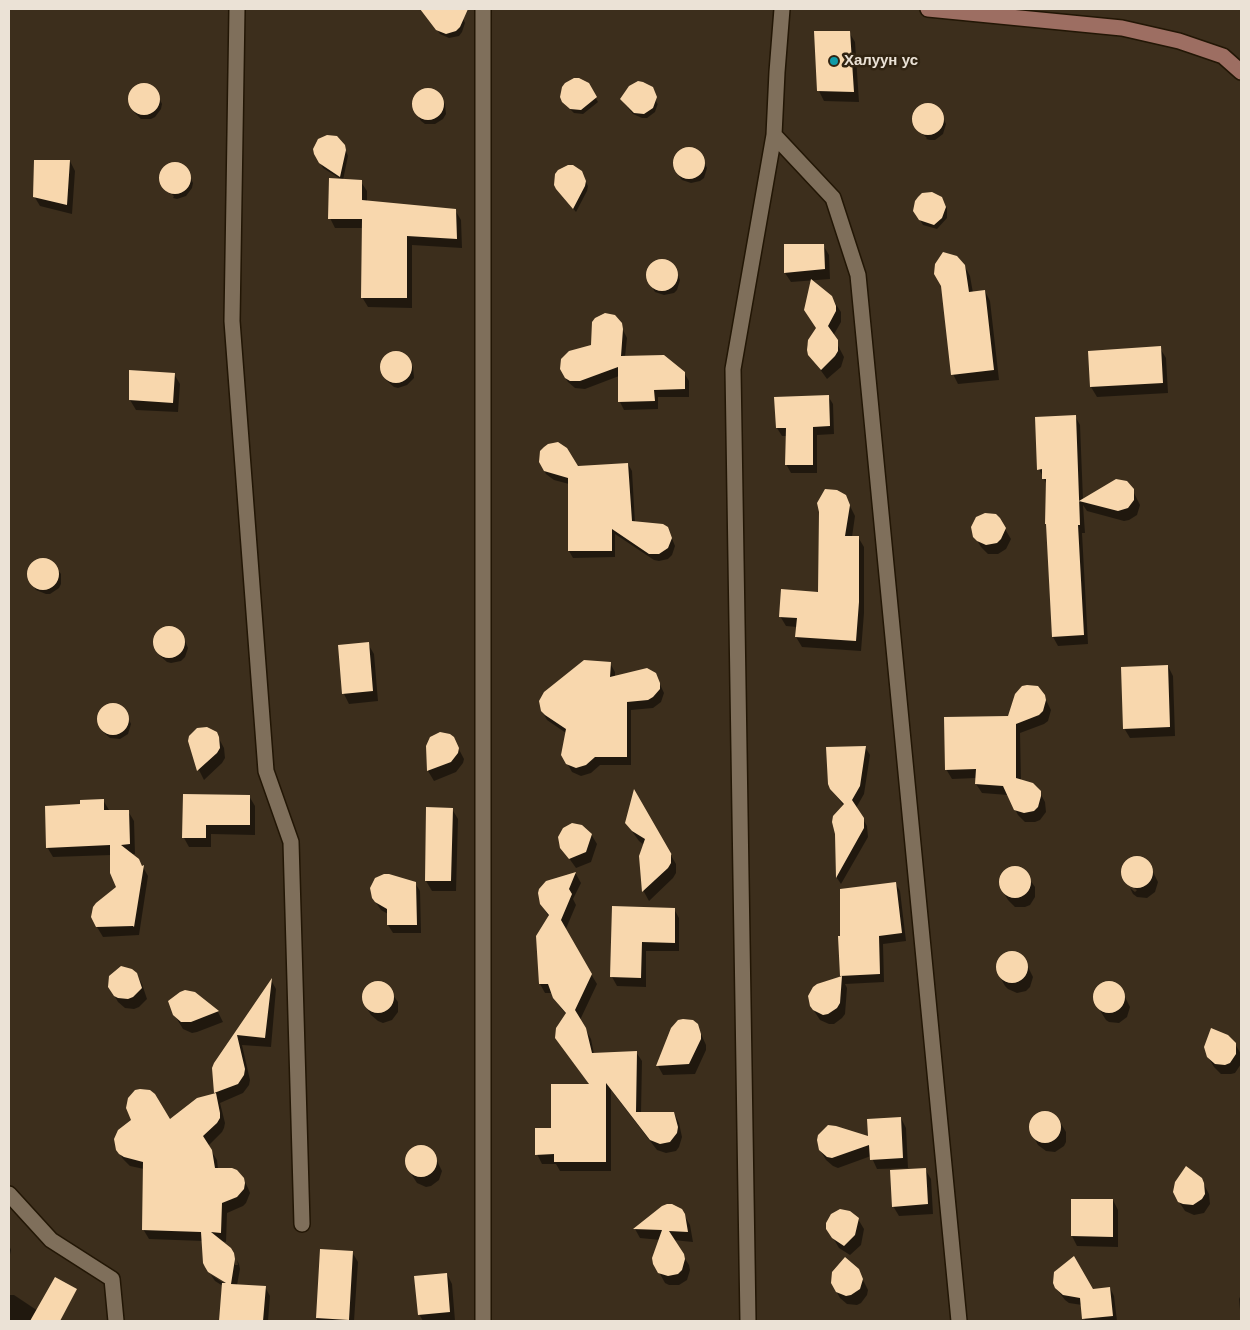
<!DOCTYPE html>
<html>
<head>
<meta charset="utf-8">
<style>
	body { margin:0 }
	#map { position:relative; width:1250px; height:1330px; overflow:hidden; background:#3c2e1c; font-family:"Work Sans",sans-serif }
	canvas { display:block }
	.frame { position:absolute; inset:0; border:10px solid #ebe2d6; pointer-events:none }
</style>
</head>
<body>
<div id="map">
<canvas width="1250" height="1330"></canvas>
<div class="frame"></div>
</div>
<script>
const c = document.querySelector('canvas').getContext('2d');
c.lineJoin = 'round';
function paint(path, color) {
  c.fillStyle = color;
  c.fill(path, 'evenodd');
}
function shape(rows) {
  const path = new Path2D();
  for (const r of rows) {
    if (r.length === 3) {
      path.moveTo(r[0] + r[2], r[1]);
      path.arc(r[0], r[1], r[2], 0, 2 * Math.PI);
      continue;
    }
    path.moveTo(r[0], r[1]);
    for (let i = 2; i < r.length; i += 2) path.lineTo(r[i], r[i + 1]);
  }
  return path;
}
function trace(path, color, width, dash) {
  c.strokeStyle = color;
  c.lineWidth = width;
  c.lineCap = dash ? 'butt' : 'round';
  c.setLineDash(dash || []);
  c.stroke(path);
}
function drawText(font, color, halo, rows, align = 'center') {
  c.font = font + ' "Work Sans",sans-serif';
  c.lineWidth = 5;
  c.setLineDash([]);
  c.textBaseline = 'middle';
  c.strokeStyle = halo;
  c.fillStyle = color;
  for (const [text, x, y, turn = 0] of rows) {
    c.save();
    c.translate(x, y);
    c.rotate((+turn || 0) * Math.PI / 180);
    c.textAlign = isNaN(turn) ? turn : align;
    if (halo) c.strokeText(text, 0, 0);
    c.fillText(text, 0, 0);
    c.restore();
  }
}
const shadow = shape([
	[435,9,459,9,465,23,462,32,459,36,449,38,440,34,432,21,432,16],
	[849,32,855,42,859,102,824,101,819,91],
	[146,84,155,89,162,104,161,109,155,117,151,119,141,119,134,112,129,97,133,89,137,86],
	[588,84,598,102,583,114,574,113,563,102],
	[426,89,435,91,445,104,446,114,443,119,435,124,425,124,421,121,413,107,415,98,417,94],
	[654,92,657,104,658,103,655,112,647,118,642,118,633,114,621,99],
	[931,105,939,109,946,124,943,134,935,140,930,140,926,139,927,138,915,127,913,117,917,109,921,106],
	[344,146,348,156,343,180,361,182,367,191,367,202,455,210,461,220,462,248,412,245,412,308,368,307,362,297,363,228,335,228,330,218,342,180,323,168,318,159],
	[692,148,700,153,707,168,704,178,700,181,691,183,682,180,679,176,674,161,678,152,682,149],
	[70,161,75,171,72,214,40,206,34,196],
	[177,163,186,168,193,183,192,188,186,196,177,199,173,198,174,196,162,186,160,176,164,168,168,165],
	[581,172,588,186,587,191,576,212,557,189],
	[944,203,947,208,947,218,937,229,923,225,915,211],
	[823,245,829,255,830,279,791,282,785,273],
	[660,260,665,260,674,265,680,280,677,290,674,293,664,295,655,292,647,278,649,268,651,264],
	[964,265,970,276,973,293,985,291,990,301,999,380,958,384,953,374],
	[831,297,841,312,841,322,833,336,844,357,841,367,827,379,809,354,807,345,817,329],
	[618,320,627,338,625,357,684,373,689,381,689,397,658,397,658,409,624,410,620,402,619,376,585,389,575,388,568,382,563,374],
	[1160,348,1166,358,1168,393,1097,397,1091,387,1089,352],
	[394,352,403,354,413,367,414,378,407,385,398,388,394,387,386,380,381,365,385,357],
	[174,374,180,384,178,412,136,410,130,400],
	[828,396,833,404,834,434,817,435,817,473,791,473,786,464,787,436,782,436,777,428],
	[1075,416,1080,425,1083,500,1117,480,1121,480,1130,485,1140,505,1137,515,1129,520,1124,521,1087,511,1083,505,1085,533,1082,533,1088,644,1058,646,1053,637,1047,485,1039,469],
	[628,464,632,471,635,523,671,536,675,546,672,555,668,559,659,561,654,560,615,534,615,557,573,558,569,551,569,484,554,480,546,474,542,466,577,467],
	[845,496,855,516,852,537,858,537,864,547,864,613,861,651,802,647,796,637,797,627,786,626,780,616,819,593],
	[999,519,1011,539,1006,549,998,554,988,554,981,547,975,537],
	[41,559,51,561,61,574,61,584,59,588,50,594,46,594,36,590,29,577,30,567,32,563],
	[172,628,181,632,188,648,185,657,181,661,171,663,167,662,159,655,154,640,159,632,162,629],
	[368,644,374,654,378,701,349,704,344,694,339,647],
	[610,663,615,672,615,677,655,674,664,693,661,702,653,708,631,710,631,765,600,765,591,773,581,776,572,772,562,754,566,733,547,720,542,711],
	[1168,666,1173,676,1175,736,1130,738,1124,728],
	[1044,696,1051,710,1048,721,1044,724,1020,733,1021,780,1037,787,1045,802,1046,812,1040,820,1035,822,1025,822,1018,815,1008,795,982,793,976,784,976,778,952,779,946,769,1009,717],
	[111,704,115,704,124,709,131,724,128,734,120,739,110,738,103,732,98,722,99,712,102,709],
	[216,733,224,748,225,758,222,763,204,780,199,770,189,741],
	[453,738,464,759,463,763,456,772,434,781,428,771,427,746],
	[865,747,870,755,864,794,856,808,867,826,868,837,841,884,837,878,836,834,844,806,831,789],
	[634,792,676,864,676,873,673,878,649,901,644,892,640,856,644,845,639,841,626,823],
	[249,796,255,806,255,835,211,834,211,847,189,847,184,838],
	[103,800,109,810,128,811,134,821,135,854,130,854,143,867,148,876,139,935,103,937,97,927,118,887,112,855,53,857,47,847,82,805],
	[452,809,458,819,456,891,432,891,426,881],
	[591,834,597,844,591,862,576,868,561,847],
	[1135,857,1140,857,1148,862,1158,882,1155,892,1147,898,1137,897,1133,894,1130,888,1135,892,1137,890,1127,883,1122,875,1123,865,1126,862],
	[1013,867,1022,869,1035,887,1035,897,1030,905,1025,907,1015,907,1008,900,1002,890,1000,880,1004,871],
	[576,874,581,883,573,899,576,905,565,931,597,984,580,1020,591,1039,594,1054,636,1052,642,1061,641,1113,674,1113,679,1123,682,1137,679,1147,676,1151,666,1153,657,1150,611,1090,611,1171,560,1171,556,1164,542,1164,537,1154,590,1085,556,1038,567,1015,560,1007,553,993,545,993,540,984,549,917,541,904,547,882],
	[415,883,420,891,421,933,393,933,388,925,388,914,381,910,373,898],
	[895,883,900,891,906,941,883,944,884,982,845,984,847,988,845,1014,842,1018,834,1024,829,1024,820,1020,811,1006,817,985,842,978,841,976],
	[613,908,674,909,679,918,679,951,646,951,646,987,617,986,612,977],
	[1014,953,1023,957,1033,977,1030,987,1026,991,1017,993,1008,989,1005,986,999,975,997,965,998,961,1005,954],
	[136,973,142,984,147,999,139,1007,134,1009,125,1008,118,1002,112,991],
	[271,980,276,989,271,1047,242,1045,250,1080,249,1085,243,1093,220,1103,225,1123,224,1128,222,1132,208,1146,217,1160,218,1169,243,1178,248,1188,250,1193,246,1203,243,1206,227,1213,226,1242,220,1241,233,1254,235,1265,238,1265,237,1260,239,1264,240,1269,237,1285,265,1287,270,1296,268,1321,221,1321,223,1286,215,1281,211,1275,231,1288,203,1241,149,1239,143,1229,144,1169,130,1166,123,1159,117,1149,216,1094,214,1068],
	[376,982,385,984,398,1002,398,1012,392,1020,383,1023,378,1021,371,1015,365,1005,363,1000,364,990,371,983],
	[1107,983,1116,984,1120,987,1130,1007,1127,1017,1119,1023,1109,1022,1106,1020,1094,1001,1094,996,1098,987],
	[194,993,218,1012,223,1022,197,1032,192,1033,183,1029,174,1014],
	[697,1025,706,1045,706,1050,695,1074,663,1075,658,1066],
	[1235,1044,1241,1054,1241,1064,1235,1073,1231,1074,1221,1074,1214,1067,1208,1057],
	[1048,1112,1057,1117,1066,1132,1066,1142,1064,1146,1055,1152,1046,1151,1038,1145,1030,1130,1032,1120,1039,1113],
	[901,1118,906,1128,908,1168,877,1169,871,1156,838,1168,833,1166,826,1160,820,1150,870,1138],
	[419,1146,423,1146,432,1151,442,1171,439,1180,431,1186,426,1187,417,1183,406,1166,406,1159,410,1150],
	[925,1169,931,1179,933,1214,899,1216,893,1206],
	[1201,1179,1209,1194,1210,1204,1204,1213,1194,1215,1185,1211,1176,1197],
	[1072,1200,1113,1200,1118,1210,1118,1247,1077,1246,1072,1236],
	[681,1210,690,1225,693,1242,673,1240,689,1265,690,1270,687,1280,679,1285,669,1285,665,1283,654,1263,660,1240,640,1238,635,1229],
	[858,1219,864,1229,861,1245,850,1255,839,1248,828,1229],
	[9,1245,11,1250,9,1259],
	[321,1250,352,1252,358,1262,354,1321,317,1321],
	[858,1270,868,1290,867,1295,861,1303,857,1305,847,1304,840,1298,834,1287],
	[447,1274,452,1284,455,1321,423,1321,419,1314],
	[1056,1288,1093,1290,1110,1288,1114,1296,1117,1321,1085,1321,1082,1305,1069,1303,1065,1300],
	[9,1295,14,1295,47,1317,50,1321,9,1321],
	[1241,1295,1241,1321,1239,1299]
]);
const building = shape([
	[420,9,468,9,460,27,456,31,446,34,436,30],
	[814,31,850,31,854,92,817,91],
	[574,78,579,78,589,83,597,97,581,110,570,109,562,102,560,97,562,87,565,83],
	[638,81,643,82,653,87,657,97,653,108,644,114,634,113,620,99,629,86],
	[144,99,16],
	[428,104,16],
	[928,119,16],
	[327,135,337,136,345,145,346,150,340,177,319,163,314,154,313,149,318,139],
	[689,163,16],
	[34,160,70,160,67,205,33,197],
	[175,178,16],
	[568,165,573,165,582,171,586,181,585,186,573,209,556,189,554,185,555,174,558,170],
	[329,178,362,180,362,200,456,209,457,239,407,236,407,298,361,298,362,219,328,219],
	[932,192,942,197,946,207,942,218,934,225,919,220,913,211,915,201,918,197,922,193],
	[784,244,824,244,825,269,784,273],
	[943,252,957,256,965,265,969,292,985,290,994,370,951,375,941,286,934,274,935,264],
	[662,275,16],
	[811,279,832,296,836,306,836,311,828,326,838,340,838,351,835,356,821,370,808,355,807,350,808,340,816,328,804,310],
	[605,313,615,315,622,323,623,329,621,356,664,355,685,372,685,389,654,390,655,401,618,402,618,367,580,381,570,381,565,378,560,369,561,359,569,351,591,345,592,322,595,318],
	[1161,346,1163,383,1090,387,1088,351],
	[396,367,16],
	[129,370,175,373,173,403,129,400],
	[829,395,830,426,813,427,813,465,785,465,786,428,776,428,774,397],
	[1076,415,1080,525,1078,525,1084,635,1052,637,1046,524,1045,524,1046,479,1042,479,1042,469,1037,470,1035,417],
	[558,442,567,448,578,466,628,463,632,521,663,524,668,527,672,538,668,548,659,554,649,554,612,529,612,551,568,551,568,478,544,471,539,462,540,451,544,447,548,444],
	[1116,479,1127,481,1134,489,1134,500,1128,508,1118,511,1079,501],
	[825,489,837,490,846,495,850,505,845,536,859,536,859,602,856,641,795,637,797,618,779,617,781,589,818,592,819,512,817,503],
	[985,513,996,514,1000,518,1006,528,1001,539,997,543,986,545,977,541,973,537,971,527,976,517],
	[43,574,16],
	[169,642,16],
	[369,642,373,691,342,694,338,645],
	[584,660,611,662,610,677,647,668,656,673,660,683,660,689,653,697,648,700,627,702,627,757,595,757,586,765,576,768,566,764,561,755,566,729,545,715,541,711,539,701,544,692],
	[1168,665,1170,727,1123,729,1121,667],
	[1027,685,1038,686,1045,695,1046,700,1043,711,1039,715,1016,724,1016,778,1033,783,1041,791,1041,796,1038,807,1034,811,1024,813,1014,810,1003,786,975,784,976,769,945,770,944,717,1008,716,1015,694,1022,686],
	[113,719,16],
	[207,727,217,732,219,737,220,748,217,753,197,771,188,741,189,736,197,728],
	[440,732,450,734,454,737,459,748,458,753,451,762,427,771,426,746,430,737],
	[866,746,860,786,852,800,864,818,864,828,836,878,835,834,832,822,833,816,844,804,830,789,828,784,826,747],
	[634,789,672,855,671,854,671,863,668,868,642,892,639,856,645,839,632,831,625,823],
	[183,794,250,795,250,825,206,825,206,838,182,838],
	[104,799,104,810,129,810,130,844,121,845,139,859,142,866,144,865,134,927,133,926,96,927,91,917,93,907,96,903,116,887,110,873,110,845,46,848,45,806,80,804,80,800],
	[426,807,453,808,451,881,425,881],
	[572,823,582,825,592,834,586,852,569,859,560,848,558,837,563,828],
	[1137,872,16],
	[1015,882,16],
	[576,872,569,889,572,894,561,920,592,974,575,1010,586,1028,592,1053,637,1051,636,1112,674,1112,678,1127,677,1133,670,1142,660,1144,650,1140,606,1083,606,1162,554,1162,554,1154,535,1155,535,1128,551,1128,551,1084,589,1084,555,1038,556,1028,566,1013,553,998,548,984,539,984,536,936,549,915,540,904,538,893,539,889,546,881],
	[384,874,389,874,416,882,417,925,387,925,387,909,375,902,372,898,370,888,375,878],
	[896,882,902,933,879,936,880,974,840,976,838,936,840,936,840,889],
	[612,906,675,908,675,943,642,942,641,978,610,977],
	[1012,967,16],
	[121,966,132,969,137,973,142,988,133,997,128,999,118,998,114,996,108,987,109,976],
	[842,976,840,1003,837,1008,828,1014,823,1015,813,1010,810,1006,808,996,813,987,817,984],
	[272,978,265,1038,237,1035,245,1069,244,1075,238,1084,214,1093,212,1068,214,1063],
	[378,997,16],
	[1109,997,16],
	[185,990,195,992,219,1011,191,1022,181,1022,173,1015,168,1001,180,992],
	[683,1019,693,1020,698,1024,701,1034,701,1039,689,1064,656,1066,671,1028,678,1020],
	[1211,1028,1228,1035,1236,1043,1236,1054,1230,1063,1225,1065,1215,1064,1207,1057,1204,1047],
	[140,1089,150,1090,155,1094,170,1119,197,1098,216,1093,220,1113,220,1118,217,1123,203,1136,212,1150,215,1168,232,1168,237,1170,244,1178,245,1183,244,1189,237,1197,222,1203,221,1233,211,1232,231,1248,234,1253,235,1259,231,1284,266,1286,263,1321,219,1321,222,1283,226,1283,208,1272,205,1267,203,1263,201,1232,142,1230,143,1162,124,1157,119,1154,116,1150,114,1139,118,1130,131,1120,126,1108,128,1098,135,1090],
	[1045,1127,16],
	[901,1117,903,1158,870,1160,869,1145,832,1158,827,1157,819,1150,817,1140,818,1135,828,1125,836,1126,868,1136,867,1119],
	[421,1161,16],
	[1186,1166,1202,1178,1204,1183,1205,1194,1202,1199,1193,1205,1183,1204,1178,1202,1173,1192,1175,1182],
	[926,1168,928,1204,892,1207,890,1170],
	[1071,1199,1113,1199,1113,1237,1071,1236],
	[667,1204,672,1204,682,1209,685,1214,688,1232,669,1231,684,1254,685,1259,682,1270,678,1274,668,1276,658,1273,653,1264,652,1258,662,1230,633,1229,662,1206],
	[840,1209,850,1211,859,1218,855,1235,844,1246,832,1238,826,1229,826,1223,831,1214],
	[320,1249,353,1251,349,1320,316,1318],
	[1074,1256,1093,1289,1110,1287,1113,1316,1082,1319,1080,1298,1063,1295,1055,1288,1053,1283,1054,1272],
	[845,1257,859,1269,863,1279,860,1289,851,1295,846,1296,836,1292,831,1283,832,1272],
	[447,1273,450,1312,418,1315,414,1276],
	[55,1277,77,1289,60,1321,30,1321]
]);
const street = shape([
	[237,9,232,321,266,771,291,842,302,1224],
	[774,135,833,198,858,275,959,1321],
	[9,1194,51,1240,112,1279,116,1321],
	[483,1321,483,9],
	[748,1321,733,369,774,135,777,72,782,9]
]);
const secondary = shape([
	[928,9,1122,28,1179,41,1223,56,1241,72]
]);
const markers = [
	[834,61,5,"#0f9aa8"]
];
const poiNames = [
	["Халуун ус",844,61]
];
paint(shadow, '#0007');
paint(building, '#f8d7ad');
trace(street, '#221605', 18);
trace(secondary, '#221605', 18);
trace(street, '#7f6f5b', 15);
trace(secondary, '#9d6e62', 15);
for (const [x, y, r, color] of markers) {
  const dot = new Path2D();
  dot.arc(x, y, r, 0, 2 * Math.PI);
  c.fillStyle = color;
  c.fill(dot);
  trace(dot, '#312412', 2);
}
drawText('bold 15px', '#ebe2d6', '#312412', poiNames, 'left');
</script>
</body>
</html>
